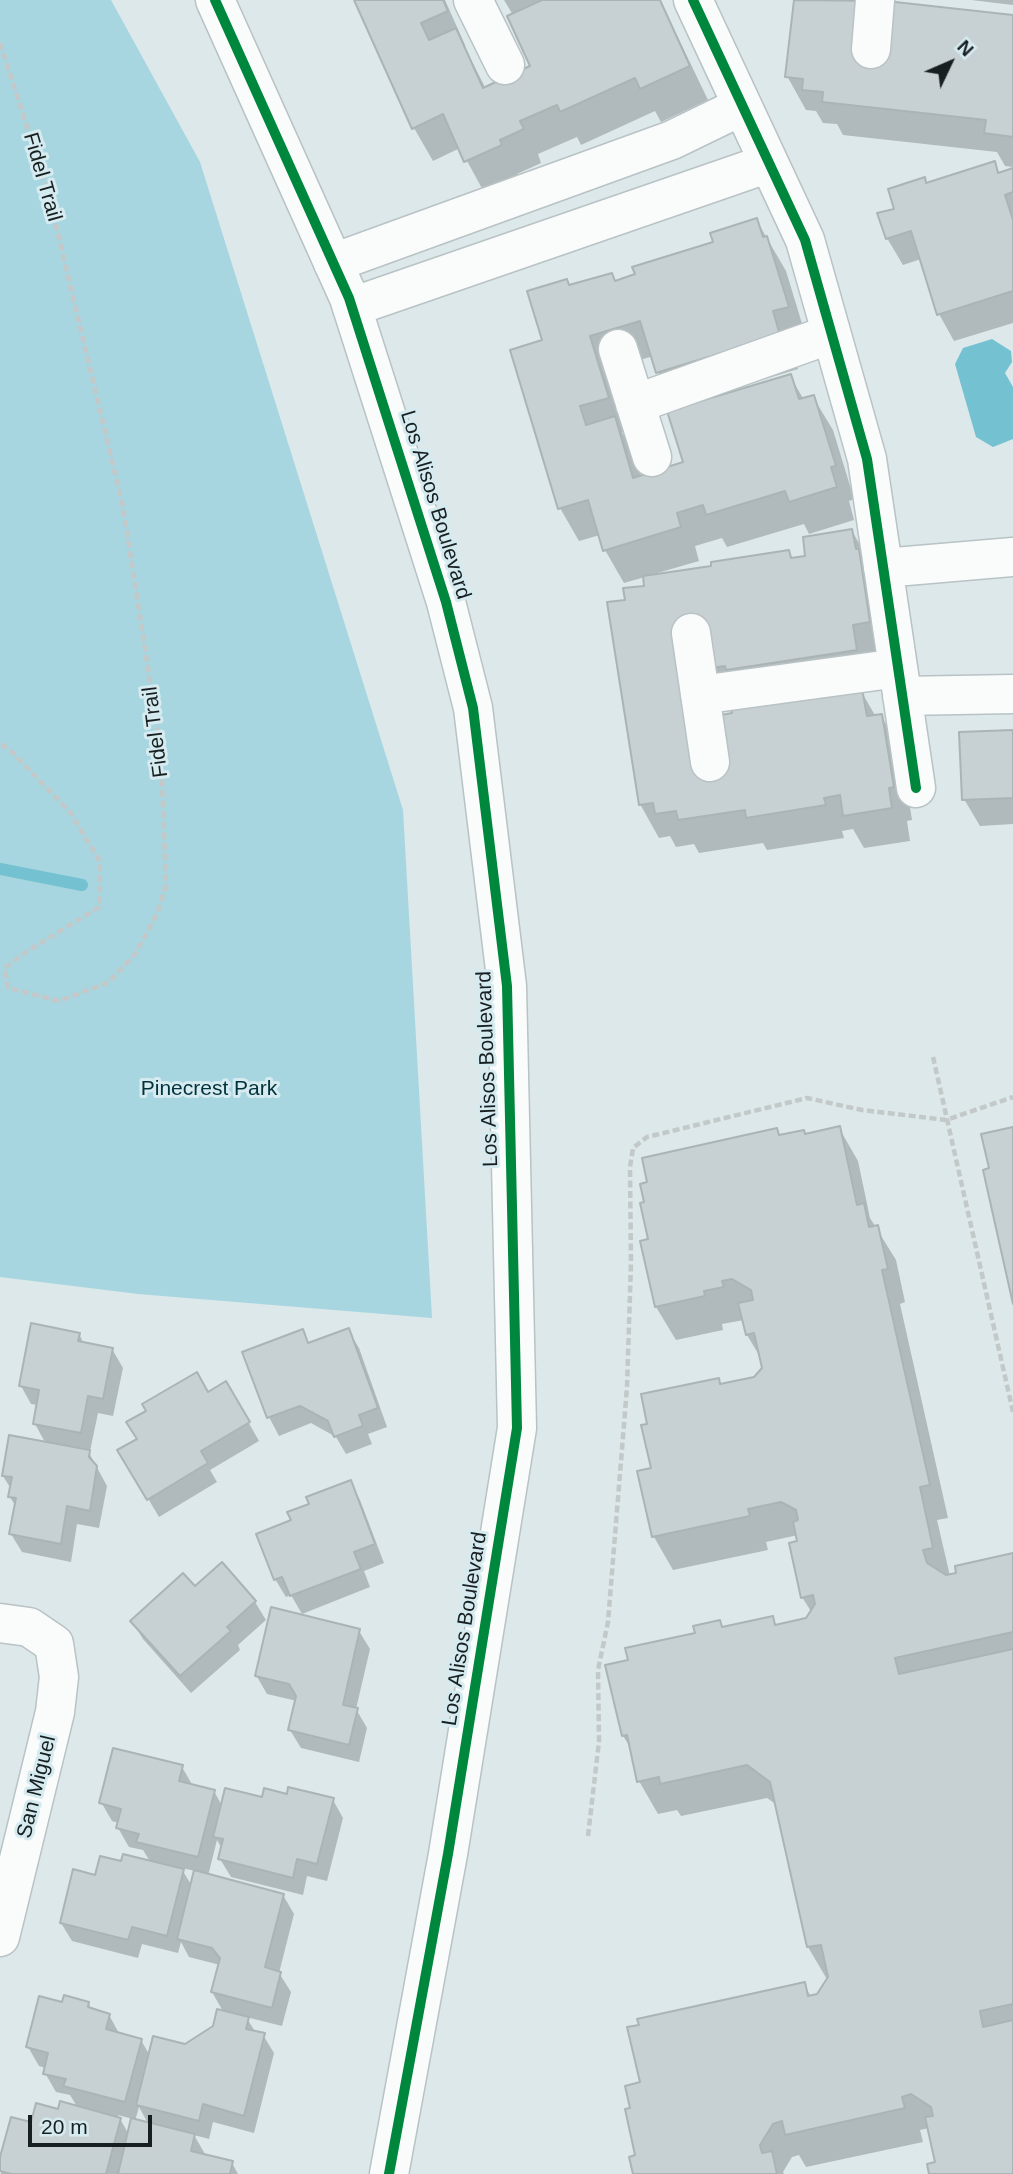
<!DOCTYPE html>
<html>
<head>
<meta charset="utf-8">
<style>
	body { margin:0 }
	#map { position:relative; width:1013px; height:2174px; overflow:hidden; background:#dce8ea; font-family:Helvetica,sans-serif }
	canvas { display:block }
	.north { position:absolute; left:915px; top:28px; width:70px; height:70px; -webkit-text-stroke:5px #d6ebf0; paint-order:stroke; rotate:46deg; font-size:19px; font-weight:700; line-height:28px; text-align:center; color:#171f20 }
	.north::after { content:''; display:block; margin:auto; width:24px; height:32px; background:#171f20; clip-path:polygon(50% 0,100% 100%,50% 72%,0 100%) }
	.scale { position:absolute; left:28px; top:2115px; width:124px; height:32px; box-sizing:border-box; border:4px solid #171f20; border-top:0; padding-left:9px; font-size:21px; line-height:24px; white-space:nowrap; color:#171f20; -webkit-text-stroke:5px #d6ebf0; paint-order:stroke }
</style>
</head>
<body>
<div id="map">
<canvas width="1013" height="2174"></canvas>
<div class="north">N</div>
<div class="scale">20 m</div>
</div>
<script>
const c = document.querySelector('canvas').getContext('2d');
c.lineJoin = 'round';
function paint(path, color) {
  c.fillStyle = color;
  c.fill(path, 'evenodd');
}
function shape(rows) {
  const path = new Path2D();
  for (const r of rows) {
    path.moveTo(r[0], r[1]);
    for (let i = 2; i < r.length; i += 2) path.lineTo(r[i], r[i + 1]);
  }
  return path;
}
function trace(path, color, width, dash) {
  c.strokeStyle = color;
  c.lineWidth = width;
  c.lineCap = dash ? 'butt' : 'round';
  c.setLineDash(dash || []);
  c.stroke(path);
}
function drawText(font, color, halo, rows, align = 'center') {
  c.font = font + ' Helvetica,sans-serif';
  c.lineWidth = 6;
  c.setLineDash([]);
  c.textBaseline = 'middle';
  c.strokeStyle = halo;
  c.fillStyle = color;
  for (const [text, x, y, turn = 0] of rows) {
    c.save();
    c.translate(x, y);
    c.rotate((+turn || 0) * Math.PI / 180);
    c.textAlign = isNaN(turn) ? turn : align;
    if (halo) c.strokeText(text, 0, 0);
    c.fillText(text, 0, 0);
    c.restore();
  }
}
const green = shape([
	[0,0,111,0,200,162,403,810,432,1318,138,1294,0,1277]
]);
const water = shape([
	[992,339,1011,351,1012,362,1005,373,1013,387,1013,439,993,447,976,437,955,364,963,348]
]);
const shadow = shape([
	[356,0,445,0,465,45,464,46,486,89,533,67,513,15,504,0,660,0,708,100,661,122,655,111,581,145,577,137,538,154,541,163,517,174,519,179,485,194,460,148,433,161,414,128],
	[795,0,889,0,889,3,1013,17,1013,167,1005,166,997,152,843,135,837,124,823,123,816,111,806,110,787,76],
	[971,0,1013,0,1013,5],
	[994,163,1000,174,1013,170,1013,323,954,341,939,314,921,259,903,265,887,238,896,210,926,184],
	[757,221,786,271,807,340,790,345,798,369,677,406,658,372,653,356,608,370,627,431,622,432,633,451,641,477,685,463,790,376,804,400,813,397,833,430,854,499,849,501,854,520,809,534,804,524,727,547,722,538,695,546,699,561,654,574,654,576,713,568,788,551,793,560,807,558,852,531,871,564,888,655,732,700,712,667,717,767,861,691,876,717,881,716,901,749,912,820,907,821,910,841,864,848,853,829,842,831,844,838,767,850,763,843,699,853,694,844,676,847,670,836,659,838,640,804,645,577,624,583,605,550,600,535,579,541,560,508,544,341,570,287,611,275,616,282,715,244],
	[1013,732,1013,824,980,826,964,799],
	[839,1128,858,1161,870,1218,896,1260,905,1302,900,1304,948,1518,937,1520,950,1576,1013,1555,1013,2174,931,2174,937,2164,929,2128,920,2130,923,2142,806,2167,799,2155,792,2157,783,2172,784,2174,634,2174,637,2157,632,2109,642,2084,804,1984,811,1997,818,1995,828,1981,808,1947,777,1805,767,1798,681,1816,677,1810,658,1814,639,1781,633,1751,623,1736,630,1661,697,1634,720,1622,723,1629,772,1618,777,1627,808,1620,812,1613,802,1597,798,1535,766,1542,768,1550,673,1570,654,1537,639,1472,653,1470,718,1380,722,1386,755,1379,763,1368,762,1360,747,1335,744,1320,722,1324,723,1330,676,1340,656,1307,642,1242,650,1240,776,1130,780,1137,806,1135],
	[348,1330,359,1348,387,1427,368,1434,372,1444,346,1454,336,1437,311,1423,279,1436,269,1417,302,1331,310,1345],
	[79,1334,84,1344,112,1349,123,1368,113,1416,98,1413,90,1451,88,1451,107,1486,99,1528,77,1524,71,1562,22,1552,11,1534,16,1507,10,1497,11,1489,3,1476,46,1444,35,1424,38,1405,31,1404,21,1386],
	[226,1383,259,1441,210,1470,217,1482,159,1517,120,1451],
	[350,1482,360,1500,384,1563,364,1571,370,1587,302,1614,291,1595,286,1597,275,1579,293,1521,311,1505],
	[195,1589,255,1602,266,1620,238,1645,240,1650,191,1693,143,1639,132,1621],
	[359,1631,370,1649,356,1709,367,1728,359,1762,301,1748,290,1730,297,1701,267,1694,256,1675],
	[182,1767,193,1786,214,1791,222,1806,288,1796,333,1800,343,1818,327,1881,307,1876,303,1895,231,1877,220,1859,222,1849,217,1840,208,1876,283,1895,294,1914,279,1973,291,1992,282,2026,246,2017,256,2033,263,2035,274,2053,254,2133,213,2122,209,2139,194,2135,205,2154,232,2163,238,2174,1,2174,0,2164,32,2125,59,2111,78,2108,70,2095,56,2092,45,2073,46,2068,39,2066,28,2047,64,2004,88,2003,92,2010,109,2015,120,2035,141,2040,150,2056,185,2045,215,2027,224,2013,212,1992,220,1965,189,1957,181,1942,178,1953,142,1944,138,1958,72,1941,61,1923,96,1878,122,1863,151,1863,143,1850,129,1847,118,1828,119,1823,112,1821,101,1802],
	[181,1868,196,1871,192,1886],
	[139,2107,149,2125,135,2121],
	[118,2115,133,2119,129,2135]
]);
const stream = shape([
	[0,869,82,885]
]);
const building = shape([
	[354,0,443,0,448,11,421,23,429,40,456,28,483,88,530,66,507,16,542,0,660,0,690,66,640,89,635,78,560,112,557,105,520,121,524,129,500,140,502,145,464,162,443,114,412,129,354,0],
	[794,0,886,1,1013,15,1013,137,984,133,986,120,822,102,823,92,802,90,803,79,785,77,794,0],
	[995,161,998,173,1013,168,1013,192,1005,195,1013,220,1013,291,937,315,911,231,886,239,877,213,894,209,888,189,925,177,926,183,995,161],
	[757,218,763,237,767,236,789,307,773,311,780,335,656,373,640,321,590,336,609,398,580,406,586,425,615,416,633,478,683,462,667,411,791,374,799,399,814,395,836,466,831,467,837,487,789,502,785,491,706,515,703,505,677,513,681,527,603,551,588,500,558,509,510,350,542,340,527,291,567,279,569,285,612,273,615,281,635,274,632,267,713,242,710,233,757,218],
	[852,529,856,549,859,549,870,622,853,625,857,650,726,670,725,666,711,668,703,618,682,621,716,716,732,713,731,709,862,689,867,716,882,714,894,787,889,788,892,808,843,816,840,795,824,798,826,805,746,818,745,810,678,820,676,811,655,814,653,803,639,805,607,602,625,600,623,588,644,586,643,576,711,566,711,562,789,550,791,558,805,556,803,537,852,529],
	[1013,730,1013,798,962,800,959,732,1013,730],
	[840,1126,857,1205,864,1203,869,1227,878,1225,888,1269,882,1270,930,1485,920,1487,933,1548,923,1550,927,1563,946,1575,956,1573,955,1566,1013,1553,1013,1632,895,1658,899,1674,1013,1649,1013,2004,980,2011,983,2027,1013,2020,1013,2174,929,2174,927,2164,935,2162,925,2117,933,2116,931,2107,911,2094,902,2097,905,2108,785,2135,782,2121,773,2124,760,2145,762,2153,772,2151,777,2174,633,2174,629,2157,635,2155,625,2109,630,2108,625,2086,640,2082,627,2027,639,2025,637,2019,805,1982,808,1996,817,1994,828,1977,821,1945,807,1947,770,1782,747,1765,660,1784,659,1777,637,1782,627,1735,622,1736,605,1665,628,1660,625,1648,695,1633,693,1626,720,1620,722,1627,773,1616,775,1625,806,1618,815,1604,813,1595,801,1598,789,1543,797,1541,793,1522,798,1520,796,1510,781,1502,748,1509,750,1516,652,1537,637,1471,651,1468,641,1425,647,1424,641,1394,719,1378,720,1384,754,1377,762,1368,754,1333,746,1335,738,1303,753,1300,751,1290,732,1279,722,1281,724,1287,704,1291,705,1296,655,1307,640,1241,648,1239,640,1203,644,1202,640,1184,647,1182,642,1158,777,1128,779,1135,804,1130,805,1134,840,1126],
	[1013,1127,1013,1304,983,1170,989,1168,981,1134,1013,1127],
	[31,1323,80,1333,78,1341,113,1348,103,1399,88,1396,81,1433,33,1424,39,1390,19,1386,31,1323],
	[349,1328,378,1408,359,1415,363,1426,334,1437,328,1421,300,1406,267,1418,242,1352,303,1329,308,1343,349,1328],
	[197,1372,208,1392,226,1381,250,1422,201,1451,208,1463,147,1500,117,1450,137,1439,126,1422,146,1411,142,1404,197,1372],
	[9,1435,90,1450,89,1457,97,1466,90,1511,67,1506,61,1544,9,1534,16,1498,8,1497,12,1477,2,1476,9,1435],
	[351,1480,375,1544,354,1552,361,1569,290,1596,282,1577,274,1580,256,1534,291,1520,287,1512,309,1504,306,1497,351,1480],
	[222,1562,256,1601,227,1627,231,1631,180,1676,130,1621,183,1573,195,1586,222,1562],
	[271,1607,360,1629,343,1705,358,1708,349,1745,288,1730,296,1696,289,1684,255,1676,271,1607],
	[113,1748,183,1765,179,1781,215,1790,198,1857,136,1842,139,1834,116,1828,121,1809,99,1803,113,1748],
	[288,1787,334,1798,317,1864,297,1859,293,1878,218,1859,223,1839,213,1837,225,1788,262,1797,264,1788,287,1794,288,1787],
	[123,1854,184,1869,167,1936,132,1927,128,1940,60,1923,73,1869,95,1875,100,1856,121,1861,123,1854],
	[194,1870,284,1894,265,1967,281,1972,272,2008,211,1992,220,1958,212,1948,177,1939,194,1870],
	[64,1995,89,2002,88,2007,110,2014,106,2029,142,2039,125,2102,63,2086,66,2079,43,2074,48,2053,26,2047,39,1996,62,2002,64,1995],
	[217,2009,249,2017,246,2029,265,2033,244,2116,203,2104,199,2121,136,2105,153,2036,185,2044,213,2026,217,2009],
	[60,2101,121,2118,106,2174,11,2174,0,2171,0,2157,11,2117,31,2122,36,2103,58,2109,60,2101],
	[131,2118,195,2134,191,2151,233,2161,230,2174,118,2174,131,2118]
]);
const path = shape([
	[0,43,48,192,123,507,161,752,166,885,157,914,135,954,109,982,59,1001,8,988,5,968,26,952,99,907,100,862,70,812,13,753,0,743],
	[933,1057,1013,1412],
	[588,1836,599,1741,598,1670,608,1622,627,1387,631,1262,630,1167,633,1148,647,1137,807,1098,862,1110,946,1120,1013,1097]
]);
const minor = shape([
	[473,0,505,65],
	[693,0,805,240,867,459,916,788],
	[871,49,875,0],
	[333,263,672,140,742,106],
	[352,307,769,163],
	[618,349,652,457],
	[635,404,831,334],
	[883,568,1013,557],
	[691,633,710,762],
	[700,695,898,668],
	[902,696,1013,694],
	[0,1623,29,1627,54,1644,59,1677,55,1712,0,1937]
]);
const major = shape([
	[215,0,349,298,446,602,473,708,507,986,517,1428,448,1854,389,2174]
]);
const cycleway = shape([
	[215,0,349,298,446,602,473,708,507,986,517,1428,448,1854,389,2174],
	[693,0,805,240,867,459,916,788]
]);
const streetNames = [
	["Fidel Trail",42,177,74],
	["Los Alisos Boulevard",435,505,73],
	["Fidel Trail",156,732,-97],
	["Los Alisos Boulevard",488,1069,-92],
	["Los Alisos Boulevard",465,1629,-81],
	["San Miguel",37,1787,-76]
];
const parkNames = [
	["Pinecrest Park",209,1089]
];
paint(green, '#a7d6e1');
paint(water, '#74c1d1');
paint(shadow, '#0003');
trace(stream, '#74c1d1', 12);
paint(building, '#c7d1d3');
trace(building, '#aab4b5', 2);
trace(minor, '#b9c2c4', 41);
trace(major, '#b9c2c4', 41);
trace(path, '#c3c8c8', 4.5, [7, 3.5]);
trace(minor, '#fafcfc', 38);
trace(major, '#fafcfc', 38);
trace(cycleway, '#00873e', 10);
drawText('21px', '#171f20', '#d6ebf0', streetNames);
drawText('21px', '#00333c', '#d6ebf0', parkNames);
</script>
</body>
</html>
